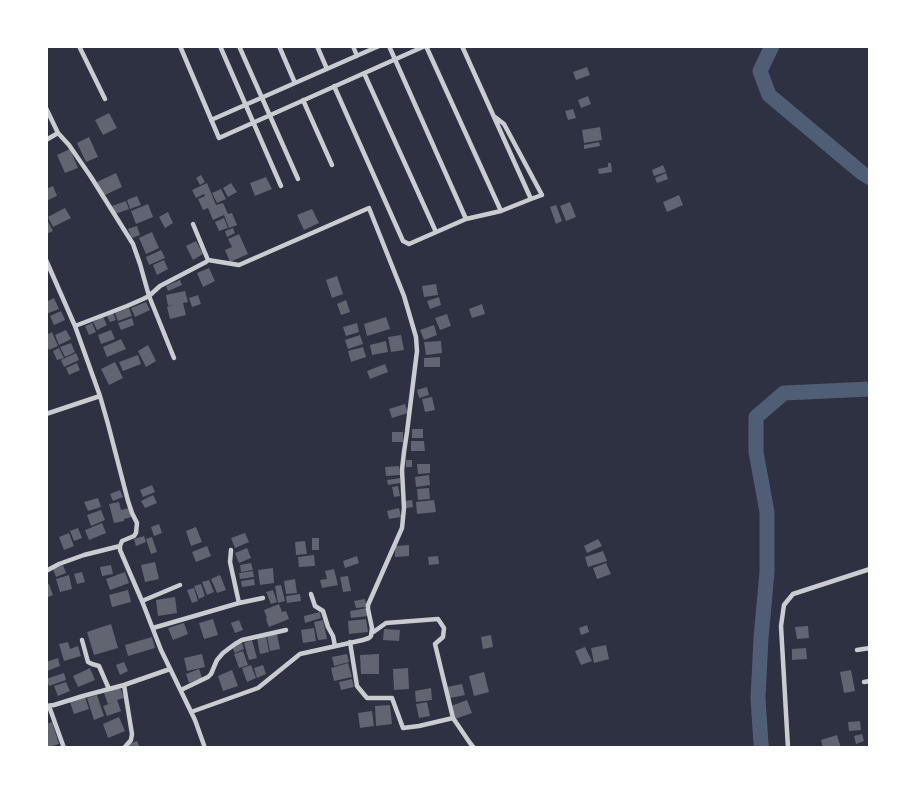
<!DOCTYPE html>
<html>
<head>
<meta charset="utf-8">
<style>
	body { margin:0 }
	#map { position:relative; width:916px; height:794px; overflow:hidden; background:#2d3142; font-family:"Noto Serif",serif }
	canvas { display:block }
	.frame { position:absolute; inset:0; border:48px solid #fff; pointer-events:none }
</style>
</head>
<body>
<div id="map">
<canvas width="916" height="794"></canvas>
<div class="frame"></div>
</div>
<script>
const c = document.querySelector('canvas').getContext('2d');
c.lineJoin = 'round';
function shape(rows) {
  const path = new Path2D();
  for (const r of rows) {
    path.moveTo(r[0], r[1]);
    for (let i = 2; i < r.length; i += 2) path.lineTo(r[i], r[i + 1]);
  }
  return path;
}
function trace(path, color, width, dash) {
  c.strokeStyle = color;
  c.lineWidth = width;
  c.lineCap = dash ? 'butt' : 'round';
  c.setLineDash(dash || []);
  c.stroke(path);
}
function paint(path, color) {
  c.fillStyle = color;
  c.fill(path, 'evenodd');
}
const river = shape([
	[772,46,760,71,769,95,862,173,870,178],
	[762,748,761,744,758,698,761,638,767,572,767,512,756,452,756,417,784,393,870,389]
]);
const building = shape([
	[587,67,590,75,576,80,573,72],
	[588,96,591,104,581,108,578,100],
	[573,109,576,118,568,120,565,111],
	[109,113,117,128,103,135,95,120],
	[600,127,602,140,584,143,582,130],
	[89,137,98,157,86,162,77,143],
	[599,142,600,146,584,149,584,145],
	[70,149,78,168,65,173,57,155],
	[608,163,611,163,612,172,599,174,598,169,608,167],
	[663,165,666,172,654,176,652,170],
	[116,173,122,187,103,196,97,182],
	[666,173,668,179,657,183,655,178],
	[201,175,205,182,200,185,196,178],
	[266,177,272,189,255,196,250,183],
	[207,183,216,205,223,203,228,214,232,213,237,225,229,228,224,215,213,220,208,208,203,210,198,199,205,196,204,194,196,198,192,190],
	[231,183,237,192,228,197,223,188],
	[53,186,57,196,46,201,46,189],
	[221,189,226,199,217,203,212,193],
	[679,195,683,205,667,212,663,202],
	[137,196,141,205,130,209,127,200],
	[126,201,129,209,115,214,112,206],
	[570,202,576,217,566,221,560,206],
	[148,204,153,217,136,224,131,211],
	[556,205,562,221,556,224,550,207],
	[65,208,71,218,53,227,48,217],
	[312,209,319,223,304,230,297,215],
	[168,212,173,223,165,228,159,217],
	[46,218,53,231,46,234],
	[224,218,228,228,219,231,215,222],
	[137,226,140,235,132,238,128,229],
	[233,228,235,233,227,237,225,231],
	[152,232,159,248,146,254,139,238],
	[239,234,248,254,230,262,225,250,232,247,228,239],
	[196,241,203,254,193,260,186,246],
	[161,250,165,258,149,265,146,257],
	[164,260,168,269,157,275,153,265],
	[209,268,215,281,203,287,197,273],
	[337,276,343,294,332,298,326,280],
	[180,280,182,285,168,291,166,286],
	[436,284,438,295,424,297,422,286],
	[185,291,188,302,183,303,186,315,170,319,167,307,173,305,168,306,166,295],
	[198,295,201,304,192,307,189,298],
	[439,297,441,305,430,309,427,301],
	[54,298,59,309,46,314,46,302],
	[346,300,350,312,341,315,337,304],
	[146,302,150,310,135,317,131,308],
	[482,304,485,314,472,318,469,309],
	[129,308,132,316,118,321,115,313],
	[61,311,65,320,54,325,50,316],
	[113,313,116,320,110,322,107,316],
	[447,314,451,326,440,330,435,318],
	[103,317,107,325,97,330,93,322],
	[386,317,390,329,367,336,364,324],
	[132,318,134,325,121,330,118,323],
	[92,323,96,332,89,335,85,326],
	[357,323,359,332,346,336,343,327],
	[434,325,437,335,424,340,420,330],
	[66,330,71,339,59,345,55,335],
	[111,330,115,339,101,344,98,335],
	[52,332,58,346,49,350,46,343,46,335],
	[360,335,363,344,348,349,345,340],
	[401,335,404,350,391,352,388,337],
	[121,339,126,349,107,357,103,347],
	[386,341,388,352,372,355,370,345],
	[441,341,442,353,426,355,424,342],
	[71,343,75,352,65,357,60,347],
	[148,345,156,361,146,367,138,351],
	[363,347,366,357,351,362,348,351],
	[59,348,64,358,57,360,53,351],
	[76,353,79,360,64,367,61,360],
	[138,355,141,364,123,371,119,362],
	[440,357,440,367,424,367,424,358],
	[115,362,123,378,109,385,101,369],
	[77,363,80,370,69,375,66,368],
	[385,364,388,372,370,379,367,371],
	[427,387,429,395,419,398,417,390],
	[432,397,435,410,425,412,422,399],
	[405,404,408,413,392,418,389,409],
	[412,429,423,429,423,438,412,438],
	[392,432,403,432,403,442,392,442],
	[411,441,424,441,425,451,411,451],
	[406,460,412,460,412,467,406,467],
	[417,464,430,464,430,473,418,474],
	[399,466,400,475,386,476,385,467],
	[429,475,430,485,416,487,415,477],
	[400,478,400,483,388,485,387,480],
	[152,485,155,492,143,497,140,490],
	[398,486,400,496,394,497,392,487],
	[429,488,430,499,418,500,417,489],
	[120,490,123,497,113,501,110,494],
	[153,495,157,503,145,508,141,501],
	[98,498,101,507,88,511,84,502],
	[412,500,413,507,406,508,405,501],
	[434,500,436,512,417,514,416,502],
	[119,502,121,510,129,508,131,517,124,519,124,521,114,523,109,504],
	[399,508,401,517,389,519,387,511],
	[101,510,105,520,91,526,87,515],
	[102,523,106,533,89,540,85,530],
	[159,524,162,533,154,536,151,527],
	[196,527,202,542,191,546,186,531],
	[78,528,82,538,74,541,70,531],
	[69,533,74,546,64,550,59,537],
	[245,533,249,542,235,548,231,538],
	[144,536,146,542,136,546,134,539],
	[152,537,157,552,151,554,146,539],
	[312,538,319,538,319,550,312,550],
	[598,539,602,546,587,553,584,546],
	[305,541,307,554,296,555,295,542],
	[409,545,409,556,395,557,395,546],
	[207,546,211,556,196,562,192,552],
	[247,548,251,558,239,563,235,553],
	[603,551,607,561,588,567,585,557],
	[314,555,315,566,299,567,298,557],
	[357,556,359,563,345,568,343,561],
	[438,556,439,564,429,565,428,557],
	[155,562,159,579,145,582,141,565],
	[251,563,253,570,241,572,240,565],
	[606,563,611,574,597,579,593,568],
	[63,565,66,573,56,577,53,569],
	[111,565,113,574,102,576,100,567],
	[273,568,274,583,260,585,258,570],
	[334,569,338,585,322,588,320,580,327,579,325,571],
	[253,571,254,577,240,579,239,573],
	[82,572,85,582,77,584,74,574],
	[125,572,129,583,110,590,106,579],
	[69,575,72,589,60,592,56,579],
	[220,575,226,590,217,593,211,579],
	[348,576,351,591,343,592,340,577],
	[254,579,255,585,242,587,241,581],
	[295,579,297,593,286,594,284,581],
	[209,580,214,592,207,595,202,582],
	[49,584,53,595,46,598,46,585],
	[201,584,205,596,199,599,194,586],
	[281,585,285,601,278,603,275,586],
	[194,588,198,601,192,603,187,590],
	[128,590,131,602,112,607,109,595],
	[273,590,277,602,271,604,266,592],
	[300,594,301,601,287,603,286,596],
	[175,597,177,613,158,616,156,600],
	[365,599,367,607,356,608,354,601],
	[279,604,282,612,286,611,289,619,269,627,266,619,267,618,264,610],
	[367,608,368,616,351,618,350,611],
	[320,612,321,618,305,623,304,616],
	[213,619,218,635,204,639,199,623],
	[366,619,368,632,349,634,348,621],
	[239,620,243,630,235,633,231,623],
	[323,620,327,639,318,640,314,622],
	[184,623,188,634,173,640,168,628],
	[111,624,118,648,94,655,87,632],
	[587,625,589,632,581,635,579,628],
	[808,626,809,638,797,639,795,627],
	[314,628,316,641,303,643,301,630],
	[384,629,400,630,399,641,383,640],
	[277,634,280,649,270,651,267,636],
	[491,635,493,647,483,649,481,637],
	[266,636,269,652,260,654,257,638],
	[152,637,155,648,128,656,125,645],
	[252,640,257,658,249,660,244,643],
	[68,642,70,649,78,646,81,656,64,661,59,644],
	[242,643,244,649,235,653,232,647],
	[606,645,609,659,594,663,591,648],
	[585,647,592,661,581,665,575,651],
	[806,648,807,659,792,660,792,649],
	[243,651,248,665,239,668,234,654],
	[202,654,205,667,187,671,184,658],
	[347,654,349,662,334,666,332,657],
	[379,654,379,674,361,674,360,655],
	[58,658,60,666,47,671,46,662],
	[124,662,128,671,120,675,116,665],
	[348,663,352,677,334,681,331,668],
	[251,665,256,678,247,682,242,668],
	[263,665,266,674,257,678,254,668],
	[90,668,95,680,78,687,73,676],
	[408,668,409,689,394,690,393,669],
	[199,669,202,678,189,683,186,674],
	[232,670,238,686,223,691,218,676],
	[851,670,855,691,844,693,840,672],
	[484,672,489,692,474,696,469,676],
	[64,673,66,680,49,686,46,679],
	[352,679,354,687,341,690,339,682],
	[66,682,70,691,58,696,54,686],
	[462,684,465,695,450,698,447,687],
	[120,687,124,698,117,700,121,711,107,716,103,706,115,702,108,704,104,693],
	[431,688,432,700,416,702,415,691],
	[97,695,104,716,94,720,87,698],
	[85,697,89,709,74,714,70,702],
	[467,700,472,713,455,719,451,706],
	[427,702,430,716,419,718,416,704],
	[390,705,392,724,376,726,375,706],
	[372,711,374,726,360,728,358,713],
	[119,717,125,731,108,738,103,724],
	[860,721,861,730,849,731,848,722],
	[52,722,59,744,46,748,46,724],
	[862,734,864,741,856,744,854,736],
	[837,735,841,748,823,748,821,740],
	[137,741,140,748,131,748,129,744]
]);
const minor = shape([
	[79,46,105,99],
	[180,46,219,138,425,46],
	[220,46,281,186],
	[239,46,298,179],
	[279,46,295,83],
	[317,46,327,69],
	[353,46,357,56],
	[389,46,466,219],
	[426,46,501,211],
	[364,73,436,232],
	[334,86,403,241,409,244,466,219,501,211,531,199,462,46],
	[303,100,332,165],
	[46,108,58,133,46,140],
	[495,117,504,124,542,195,531,199],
	[211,120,379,46],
	[58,133,69,145,91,177,133,244,140,264,149,296,174,358],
	[46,260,75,326,100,396,108,424,128,501,132,513,137,523,136,533,134,536,122,541,120,546,120,550,142,601,161,650,195,720,205,748],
	[75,326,127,306,143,299,149,296,160,286,206,262,208,260,193,224],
	[46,414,100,396],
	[231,550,230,562,239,603],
	[46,571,59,564,84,555,120,546],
	[311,594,315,606,323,611,328,627,333,636,335,646],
	[142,601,180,585],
	[153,628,239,603,263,598],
	[372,633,386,623,438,619,444,628,443,637,435,644,453,718,470,743,474,748],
	[82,640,88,662,92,664,99,666,109,689],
	[350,642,357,686,367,698,392,698,403,728,419,726,453,718],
	[857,650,870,648],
	[864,682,870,681],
	[181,690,208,677,211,674,217,660,223,653,235,644,242,640,286,630],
	[46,706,54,705,83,696,124,685,170,669],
	[49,706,64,748],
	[191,712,258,688,300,654,363,640,369,638,371,636,372,628,368,609,368,605,402,528,404,508,402,470,404,452,407,432,417,351,416,337,404,296,369,208,239,265,208,260],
	[124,748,131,740,132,734,124,685],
	[788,748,781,626,784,605,793,594,870,569]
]);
trace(river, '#4f5d75', 15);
paint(building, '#626471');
trace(minor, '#caccd0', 4.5);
</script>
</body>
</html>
